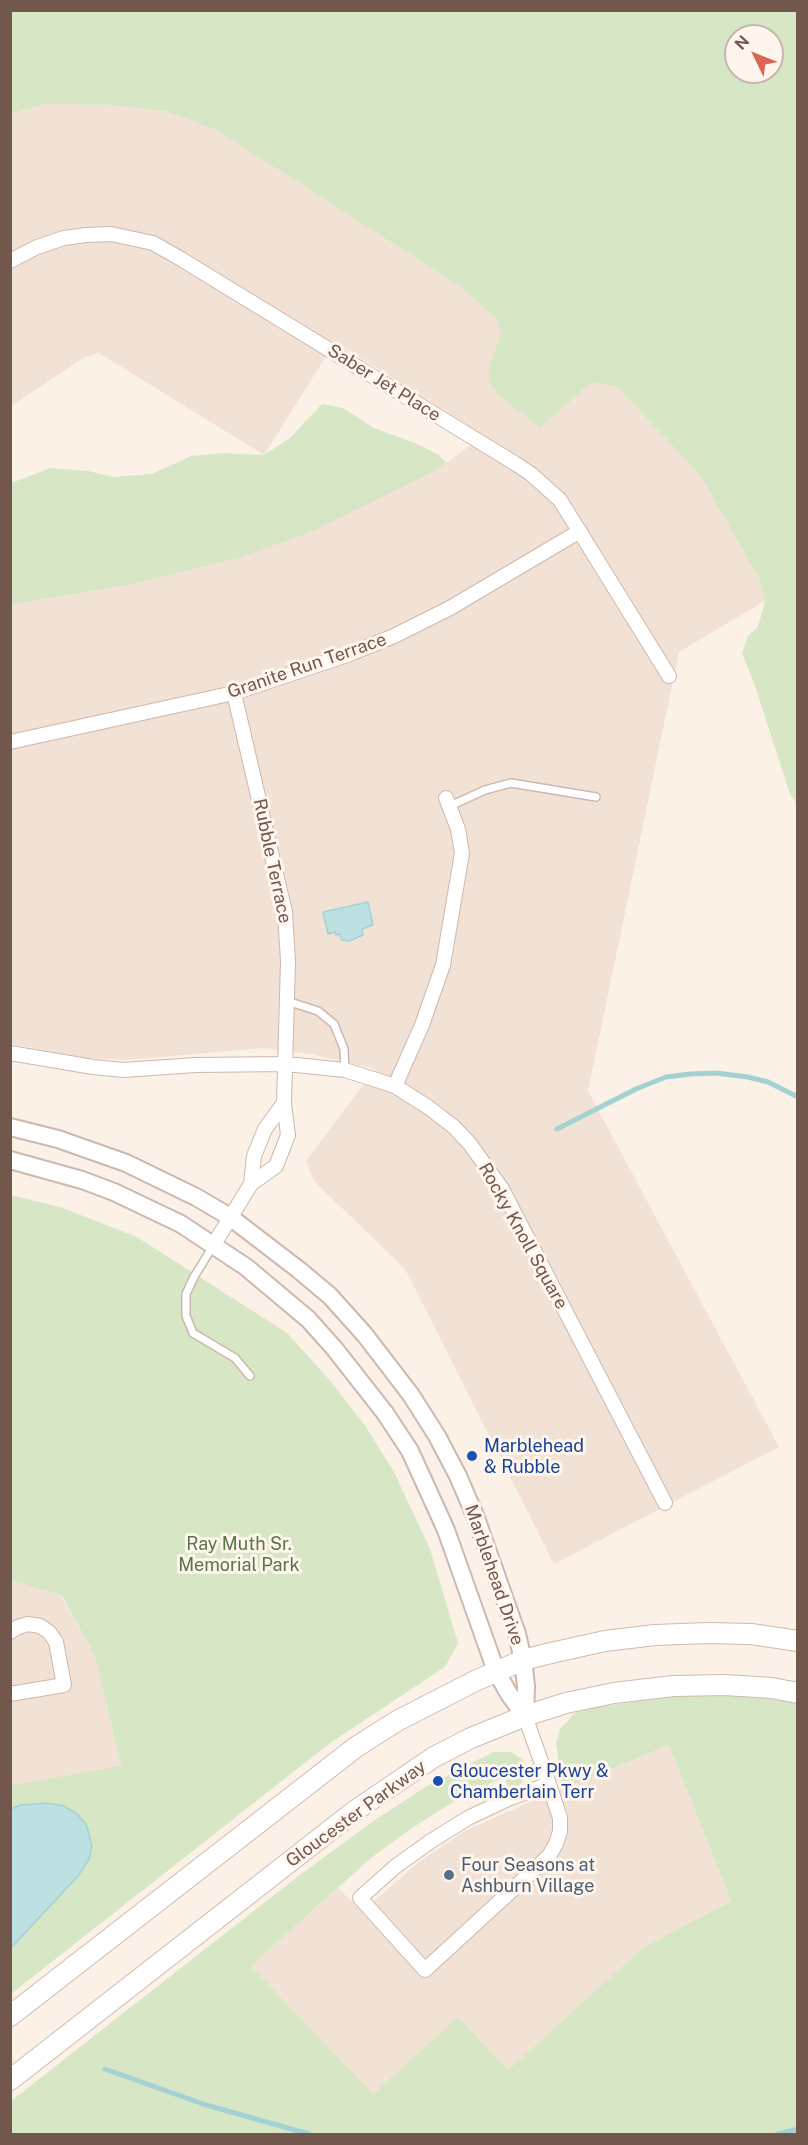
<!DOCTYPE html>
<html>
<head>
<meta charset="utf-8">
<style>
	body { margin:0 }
	#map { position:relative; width:808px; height:2145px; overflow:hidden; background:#fbf1e7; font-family:"Public Sans",sans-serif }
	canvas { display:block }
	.frame { position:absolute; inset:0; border:12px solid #72574d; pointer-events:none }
	.north { position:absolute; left:724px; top:24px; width:60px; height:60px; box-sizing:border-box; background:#fef5ed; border:2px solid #c6b6ad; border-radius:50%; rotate:313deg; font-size:16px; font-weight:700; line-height:24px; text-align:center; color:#72574d }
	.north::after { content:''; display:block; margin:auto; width:21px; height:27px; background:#db6656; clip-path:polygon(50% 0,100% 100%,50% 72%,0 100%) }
</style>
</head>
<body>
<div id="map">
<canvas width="808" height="2145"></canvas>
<div class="frame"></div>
<div class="north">N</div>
</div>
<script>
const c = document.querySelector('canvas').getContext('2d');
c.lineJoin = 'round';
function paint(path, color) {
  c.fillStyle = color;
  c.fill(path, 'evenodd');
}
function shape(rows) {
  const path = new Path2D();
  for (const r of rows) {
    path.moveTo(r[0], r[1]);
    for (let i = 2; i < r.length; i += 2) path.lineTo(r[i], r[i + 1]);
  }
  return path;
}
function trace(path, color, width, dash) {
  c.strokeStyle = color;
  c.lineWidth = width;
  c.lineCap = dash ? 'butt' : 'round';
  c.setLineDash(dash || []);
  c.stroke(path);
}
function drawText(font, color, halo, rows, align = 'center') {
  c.font = font + ' "Public Sans",sans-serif';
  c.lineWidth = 6;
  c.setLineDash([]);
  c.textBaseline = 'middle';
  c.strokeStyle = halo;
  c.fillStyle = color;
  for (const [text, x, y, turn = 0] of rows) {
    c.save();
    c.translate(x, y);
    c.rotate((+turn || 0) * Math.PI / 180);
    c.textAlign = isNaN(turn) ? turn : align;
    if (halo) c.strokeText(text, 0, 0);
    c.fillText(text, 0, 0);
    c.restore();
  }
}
const residential = shape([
	[47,104,113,105,168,112,216,130,459,286,497,318,501,334,488,369,539,428,591,383,616,386,700,475,760,580,765,601,679,652,588,1091,779,1447,554,1564,405,1269,314,1181,306,1161,375,1069,315,1055,264,1048,127,1060,86,1058,11,1044,11,605,137,583,232,560,437,470,484,435,335,342,264,455,99,353,83,358,11,406,11,114],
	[11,1580,61,1596,95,1657,121,1767,11,1785],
	[669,1745,731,1901,641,1949,508,2070,458,2017,373,2095,251,1966,338,1888,362,1912,420,1861,463,1832,527,1803]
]);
const green = shape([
	[11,10,797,11,797,804,790,794,754,683,742,653,748,636,758,627,765,601,760,580,700,475,616,386,591,383,540,428,497,394,490,383,488,369,501,334,496,318,459,286,216,130,168,112,113,105,47,104,11,114],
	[736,36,772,36,772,72,736,72],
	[322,404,343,408,374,428,415,443,439,455,446,463,437,470,306,534,232,560,137,583,11,605,11,483,51,468,88,471,114,477,152,474,191,456,224,453,264,455,290,438],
	[11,1195,60,1207,137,1237,287,1333,327,1377,364,1424,394,1472,430,1549,458,1643,445,1667,330,1743,11,1994,11,1948,78,1876,20,1805,11,1809,11,1785,121,1766,95,1657,62,1596,11,1580],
	[714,1695,755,1697,797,1702,797,2134,11,2134,11,2101,297,1877,372,1822,427,1786,493,1752,512,1752,525,1762,526,1776,517,1789,510,1790,504,1777,461,1797,412,1828,371,1858,251,1966,373,2094,458,2017,508,2070,641,1949,731,1901,669,1745,562,1789,556,1743,560,1729,575,1713,592,1708,672,1696]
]);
const water = shape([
	[368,902,373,925,362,929,363,935,349,941,342,940,340,934,336,935,335,932,328,934,323,912,368,902],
	[46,1803,64,1806,77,1814,86,1824,92,1845,89,1859,78,1876,11,1948,11,1809,20,1805,46,1803]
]);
const stream = shape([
	[557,1129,636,1089,666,1077,690,1074,716,1073,748,1077,768,1082,798,1097],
	[105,2069,206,2105,309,2134],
	[778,2134,798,2129]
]);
const service = shape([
	[450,806,485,790,511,783,596,797],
	[287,1001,318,1011,334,1024,344,1049,345,1070],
	[213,1246,194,1277,186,1294,186,1316,193,1333,235,1358,250,1376]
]);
const minor = shape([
	[10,261,37,247,64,238,86,235,111,234,153,243,181,259,516,464,531,474,560,500,669,676],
	[10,742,234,693,347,655,394,636,450,608,580,531],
	[10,1053,93,1067,123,1070,196,1065,286,1064,345,1070,395,1086,428,1107,454,1127,470,1144,502,1189,665,1503],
	[395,1086,422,1025,443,965,462,853,458,829,446,798],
	[251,1184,254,1156,265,1129,284,1103],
	[214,1244,251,1184,276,1166,288,1135,284,1103,288,961,285,912,234,693],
	[10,1632,18,1627,28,1624,40,1626,49,1632,56,1642,64,1685,10,1694],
	[525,1716,549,1784],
	[549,1784,560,1818,560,1831,556,1844,549,1856,425,1970,360,1898,396,1866,431,1841,468,1818,508,1799,549,1784]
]);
const tertiary = shape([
	[10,1127,58,1139,126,1163,196,1197,230,1217,299,1270,330,1296,365,1335,411,1395,437,1436,458,1476,476,1518,517,1634,523,1660,526,1686,525,1716],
	[10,1160,82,1180,114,1192,181,1224,246,1267,308,1319,334,1348,385,1413,410,1451,446,1530,496,1671,509,1694,525,1716]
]);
const secondary = shape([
	[10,2016,356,1747,397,1721,475,1681,523,1660,551,1653,605,1641,655,1635,708,1633,751,1634,798,1641],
	[10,2080,356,1810,434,1757,471,1738,525,1716,566,1703,614,1693,673,1686,725,1685,772,1688,798,1693]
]);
const markers = [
	[472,1456,6,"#1a4fb4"],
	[438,1781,6,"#1a4fb4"],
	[449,1875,6,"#5c6f8a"]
];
const streetNames = [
	["Saber Jet Place",384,383,32],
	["Granite Run Terrace",307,666,-19],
	["Rubble Terrace",272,861,78],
	["Rocky Knoll Square",523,1236,61],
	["Marblehead Drive",494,1575,71],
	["Gloucester Parkway",356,1814,-36]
];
const transitNames = [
	["Marblehead",484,1446],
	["& Rubble",484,1467],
	["Gloucester Pkwy &",450,1771],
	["Chamberlain Terr",450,1792]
];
const parkNames = [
	["Ray Muth Sr.",239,1544],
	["Memorial Park",239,1565]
];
const serviceNames = [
	["Four Seasons at",461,1865],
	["Ashburn Village",461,1886]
];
paint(residential, '#f2e2d6');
paint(green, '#d7e7c6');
paint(water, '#bde1e3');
trace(water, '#a4d1d4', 1.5);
trace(stream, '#a4d1d4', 5);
trace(service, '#ccb8ae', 10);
trace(minor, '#ccb8ae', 16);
trace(tertiary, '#ccb8ae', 20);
trace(secondary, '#d0baaf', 22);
trace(service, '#fff', 7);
trace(minor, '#fff', 14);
trace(tertiary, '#fff', 16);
trace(secondary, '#fff', 20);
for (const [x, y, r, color] of markers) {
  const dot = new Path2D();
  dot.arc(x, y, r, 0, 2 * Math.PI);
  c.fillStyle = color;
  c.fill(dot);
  trace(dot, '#fef5ed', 2);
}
drawText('18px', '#72574d', '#fef5ed', streetNames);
drawText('18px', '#164399', '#fef5ed', transitNames, 'left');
drawText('18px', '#5a7846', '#fef5ed', parkNames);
drawText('18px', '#4e5e75', '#fef5ed', serviceNames, 'left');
</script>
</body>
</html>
